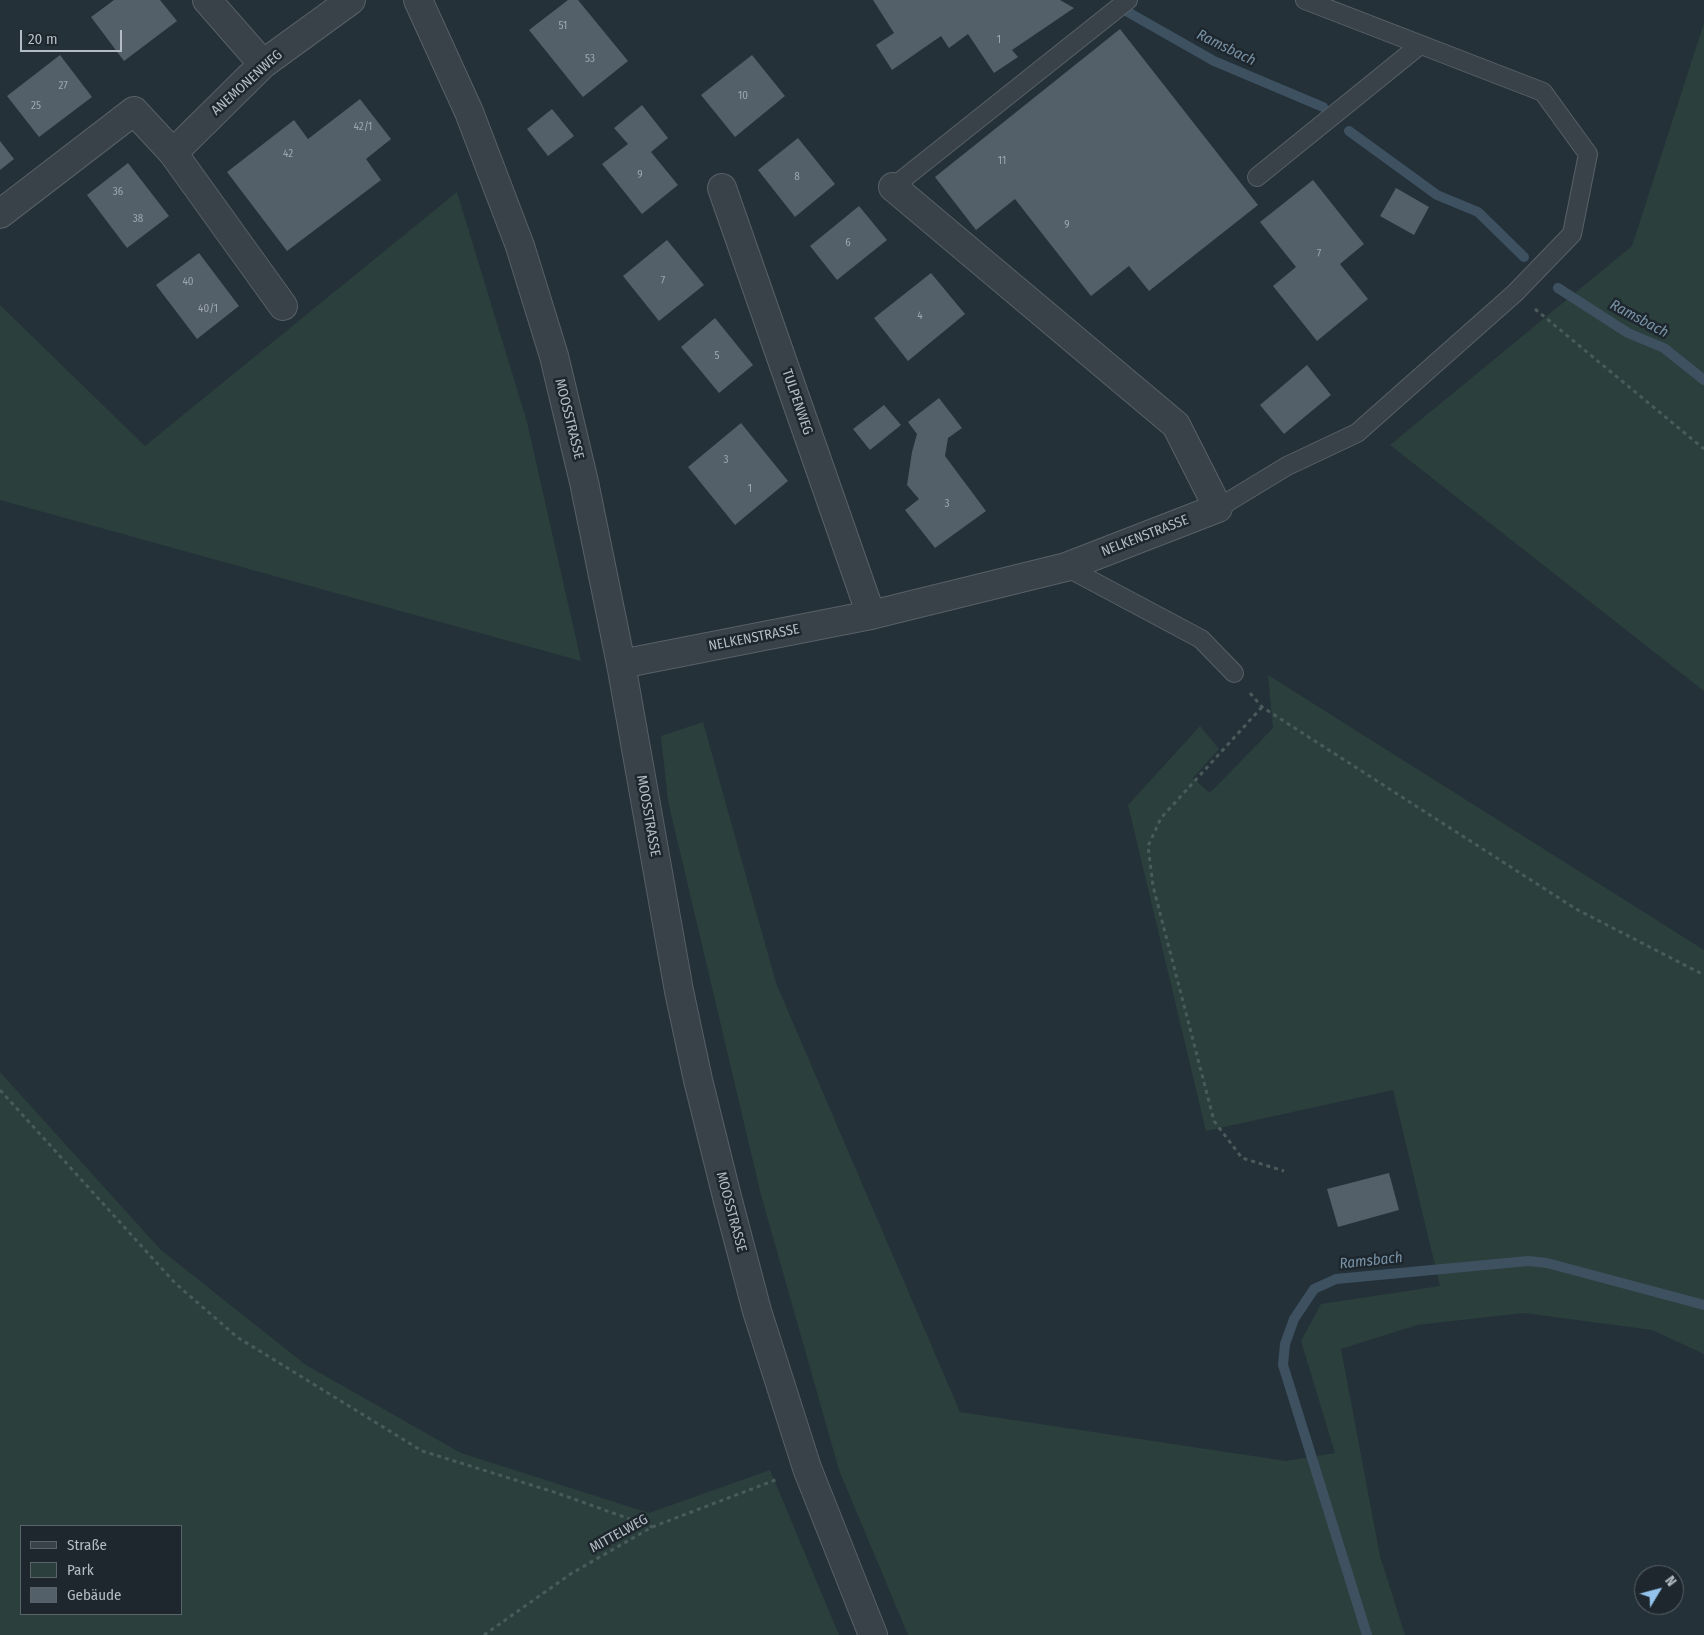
<!DOCTYPE html>
<html>
<head>
<meta charset="utf-8">
<style>
	body { margin:0 }
	#map { position:relative; width:1704px; height:1635px; overflow:hidden; background:#253139; font-family:"Fira Sans Condensed",sans-serif }
	canvas { display:block }
	.legend { position:absolute; left:20px; top:1525px; width:162px; height:90px; box-sizing:border-box; background:#1e272e; border:1px solid #5a636a; margin:0; padding:6px 9px; list-style:none; font-size:15px; color:#b4bdc5 }
	.legend li { display:flex; align-items:center; gap:10px; height:25px }
	.legend b { width:25px; border:1px solid #5a636a }
	.north { position:absolute; left:1634px; top:1565px; width:50px; height:50px; box-sizing:border-box; background:#1e272e; border:1px solid #5a636a; border-radius:50%; rotate:53deg; font-size:14px; font-weight:700; line-height:20px; text-align:center; color:#b4bdc5 }
	.north::after { content:''; display:block; margin:auto; width:18px; height:22px; background:#93c3ec; clip-path:polygon(50% 0,100% 100%,50% 72%,0 100%) }
	.scale { position:absolute; left:20px; top:30px; width:102px; height:22px; box-sizing:border-box; border:2px solid #b4bdc5; border-top:0; padding-left:6px; font-size:15px; line-height:18px; white-space:nowrap; color:#b4bdc5; -webkit-text-stroke:4px #1e272e; paint-order:stroke }
</style>
</head>
<body>
<div id="map">
<canvas width="1704" height="1635"></canvas>
<ul class="legend">
<li><b style="height:6px;background:#394249"></b>Straße</li>
<li><b style="height:14px;background:#2b3f3c"></b>Park</li>
<li><b style="height:14px;background:#535f69"></b>Gebäude</li>
</ul>
<div class="north">N</div>
<div class="scale">20 m</div>
</div>
<script>
const c = document.querySelector('canvas').getContext('2d');
c.lineJoin = 'round';
function paint(path, color) {
  c.fillStyle = color;
  c.fill(path, 'evenodd');
}
function shape(rows) {
  const path = new Path2D();
  for (const r of rows) {
    path.moveTo(r[0], r[1]);
    for (let i = 2; i < r.length; i += 2) path.lineTo(r[i], r[i + 1]);
  }
  return path;
}
function trace(path, color, width, dash) {
  c.strokeStyle = color;
  c.lineWidth = width;
  c.lineCap = dash ? 'butt' : 'round';
  c.setLineDash(dash || []);
  c.stroke(path);
}
function drawText(font, color, halo, rows, align = 'center') {
  c.font = font + ' "Fira Sans Condensed",sans-serif';
  c.lineWidth = 5;
  c.setLineDash([]);
  c.textBaseline = 'middle';
  c.strokeStyle = halo;
  c.fillStyle = color;
  for (const [text, x, y, turn = 0] of rows) {
    c.save();
    c.translate(x, y);
    c.rotate((+turn || 0) * Math.PI / 180);
    c.textAlign = isNaN(turn) ? turn : align;
    if (halo) c.strokeText(text, 0, 0);
    c.fillText(text, 0, 0);
    c.restore();
  }
}
const green = shape([
	[1704,23,1704,691,1390,445,1632,246],
	[457,192,527,422,581,661,0,500,0,305,145,446],
	[1268,675,1704,950,1704,1354,1652,1330,1524,1313,1417,1325,1341,1349,1380,1556,1405,1635,908,1635,839,1470,761,1195,668,801,661,736,703,722,776,983,960,1412,1286,1461,1335,1453,1301,1341,1321,1304,1440,1286,1393,1090,1206,1131,1128,805,1200,726,1219,749,1193,778,1210,793,1273,728],
	[0,1072,161,1250,306,1365,461,1453,649,1513,770,1470,839,1635,0,1635],
	[21,1526,181,1526,181,1614,21,1614]
]);
const stream = shape([
	[1119,7,1214,61,1323,107],
	[1349,131,1437,195,1478,212,1524,257],
	[1558,288,1628,333,1664,348,1704,380],
	[1367,1635,1283,1365,1285,1344,1294,1319,1314,1289,1336,1279,1528,1261,1547,1263,1704,1305]
]);
const building = shape([
	[114,0,160,0,177,21,124,61,91,17],
	[568,0,578,0,628,61,583,97,529,30],
	[873,0,1060,0,1074,8,1012,50,1018,57,994,73,968,34,949,48,941,36,892,70,876,45,894,33],
	[1120,29,1258,205,1149,291,1129,266,1091,296,1015,199,976,230,935,177],
	[60,55,92,97,39,137,7,96],
	[752,55,785,96,735,137,701,95],
	[360,99,391,139,366,159,381,180,287,251,227,172,294,120,308,139],
	[642,105,668,138,651,152,678,185,642,214,602,164,628,144,614,128],
	[552,109,574,136,548,156,527,129],
	[798,138,835,184,795,217,758,170],
	[0,141,14,159,0,170],
	[128,163,169,216,127,248,87,195],
	[1313,180,1364,244,1340,264,1368,299,1317,341,1273,286,1296,267,1260,222],
	[1396,188,1429,207,1414,235,1380,216],
	[859,206,887,240,837,280,810,246],
	[667,240,704,285,659,321,623,276],
	[199,253,239,306,197,339,156,285],
	[931,273,965,314,908,361,874,318],
	[715,318,753,365,719,393,681,347],
	[1307,365,1331,395,1284,434,1260,405],
	[939,398,962,428,948,438,945,456,986,511,935,548,905,510,919,499,907,485,912,452,917,434,908,422],
	[884,405,901,425,870,450,853,429],
	[741,423,788,481,735,525,688,467],
	[1389,1173,1399,1210,1338,1227,1327,1189]
]);
const path = shape([
	[1535,309,1704,449],
	[1250,693,1262,707,1576,909,1704,975],
	[1262,707,1161,818,1148,846,1153,886,1214,1121,1242,1158,1284,1171],
	[0,1090,175,1283,237,1337,422,1451,557,1493,652,1527],
	[484,1635,572,1573,652,1527,778,1479]
]);
const service = shape([
	[1257,177,1420,45],
	[893,187,1128,0],
	[1218,508,1287,466,1357,433,1515,293,1572,234,1588,154,1543,92,1305,0],
	[1066,567,1201,639,1234,673]
]);
const minor = shape([
	[207,0,263,64],
	[173,153,283,306],
	[722,188,871,615],
	[0,214,134,111,173,153,263,64,351,0],
	[621,664,871,615,1066,567,1218,508,1176,425,893,187]
]);
const tertiary = shape([
	[418,0,469,112,520,246,554,356,584,482,621,664,679,991,698,1080,727,1197,757,1311,807,1468,873,1635]
]);
const numberNames = [
	["51",563,26],
	["1",999,40],
	["53",590,59],
	["27",63,86],
	["10",743,96],
	["25",36,106],
	["42/1",363,127],
	["42",288,154],
	["11",1002,161],
	["9",640,175],
	["8",797,177],
	["36",118,192],
	["38",138,219],
	["9",1067,225],
	["6",848,243],
	["7",1319,254],
	["7",663,281],
	["40",188,282],
	["40/1",208,309],
	["4",920,316],
	["5",717,356],
	["3",726,460],
	["1",750,489],
	["3",947,504]
];
const streetNames = [
	["ANEMONENWEG",247,83,-42],
	["TULPENWEG",797,402,71],
	["MOOSSTRASSE",569,419,76],
	["NELKENSTRASSE",1145,536,-21],
	["NELKENSTRASSE",754,638,-11],
	["MOOSSTRASSE",648,816,80],
	["MOOSSTRASSE",731,1212,75],
	["MITTELWEG",619,1534,-29]
];
const waterNames = [
	["Ramsbach",1226,48,26],
	["Ramsbach",1639,319,28],
	["Ramsbach",1371,1261,-6]
];
paint(green, '#2b3f3c');
trace(stream, '#3d5160', 10);
paint(building, '#535f69');
trace(service, '#576067', 20);
trace(minor, '#576067', 30);
trace(tertiary, '#576067', 30);
trace(path, '#495b5a', 3, [4, 4]);
trace(service, '#394249', 18);
trace(minor, '#394249', 28);
trace(tertiary, '#394249', 28);
drawText('11px', '#9ca6ae', null, numberNames);
drawText('14px', '#b4bdc5', '#1e272e', streetNames);
drawText('italic 15px', '#7892a5', '#1e272e', waterNames);
</script>
</body>
</html>
